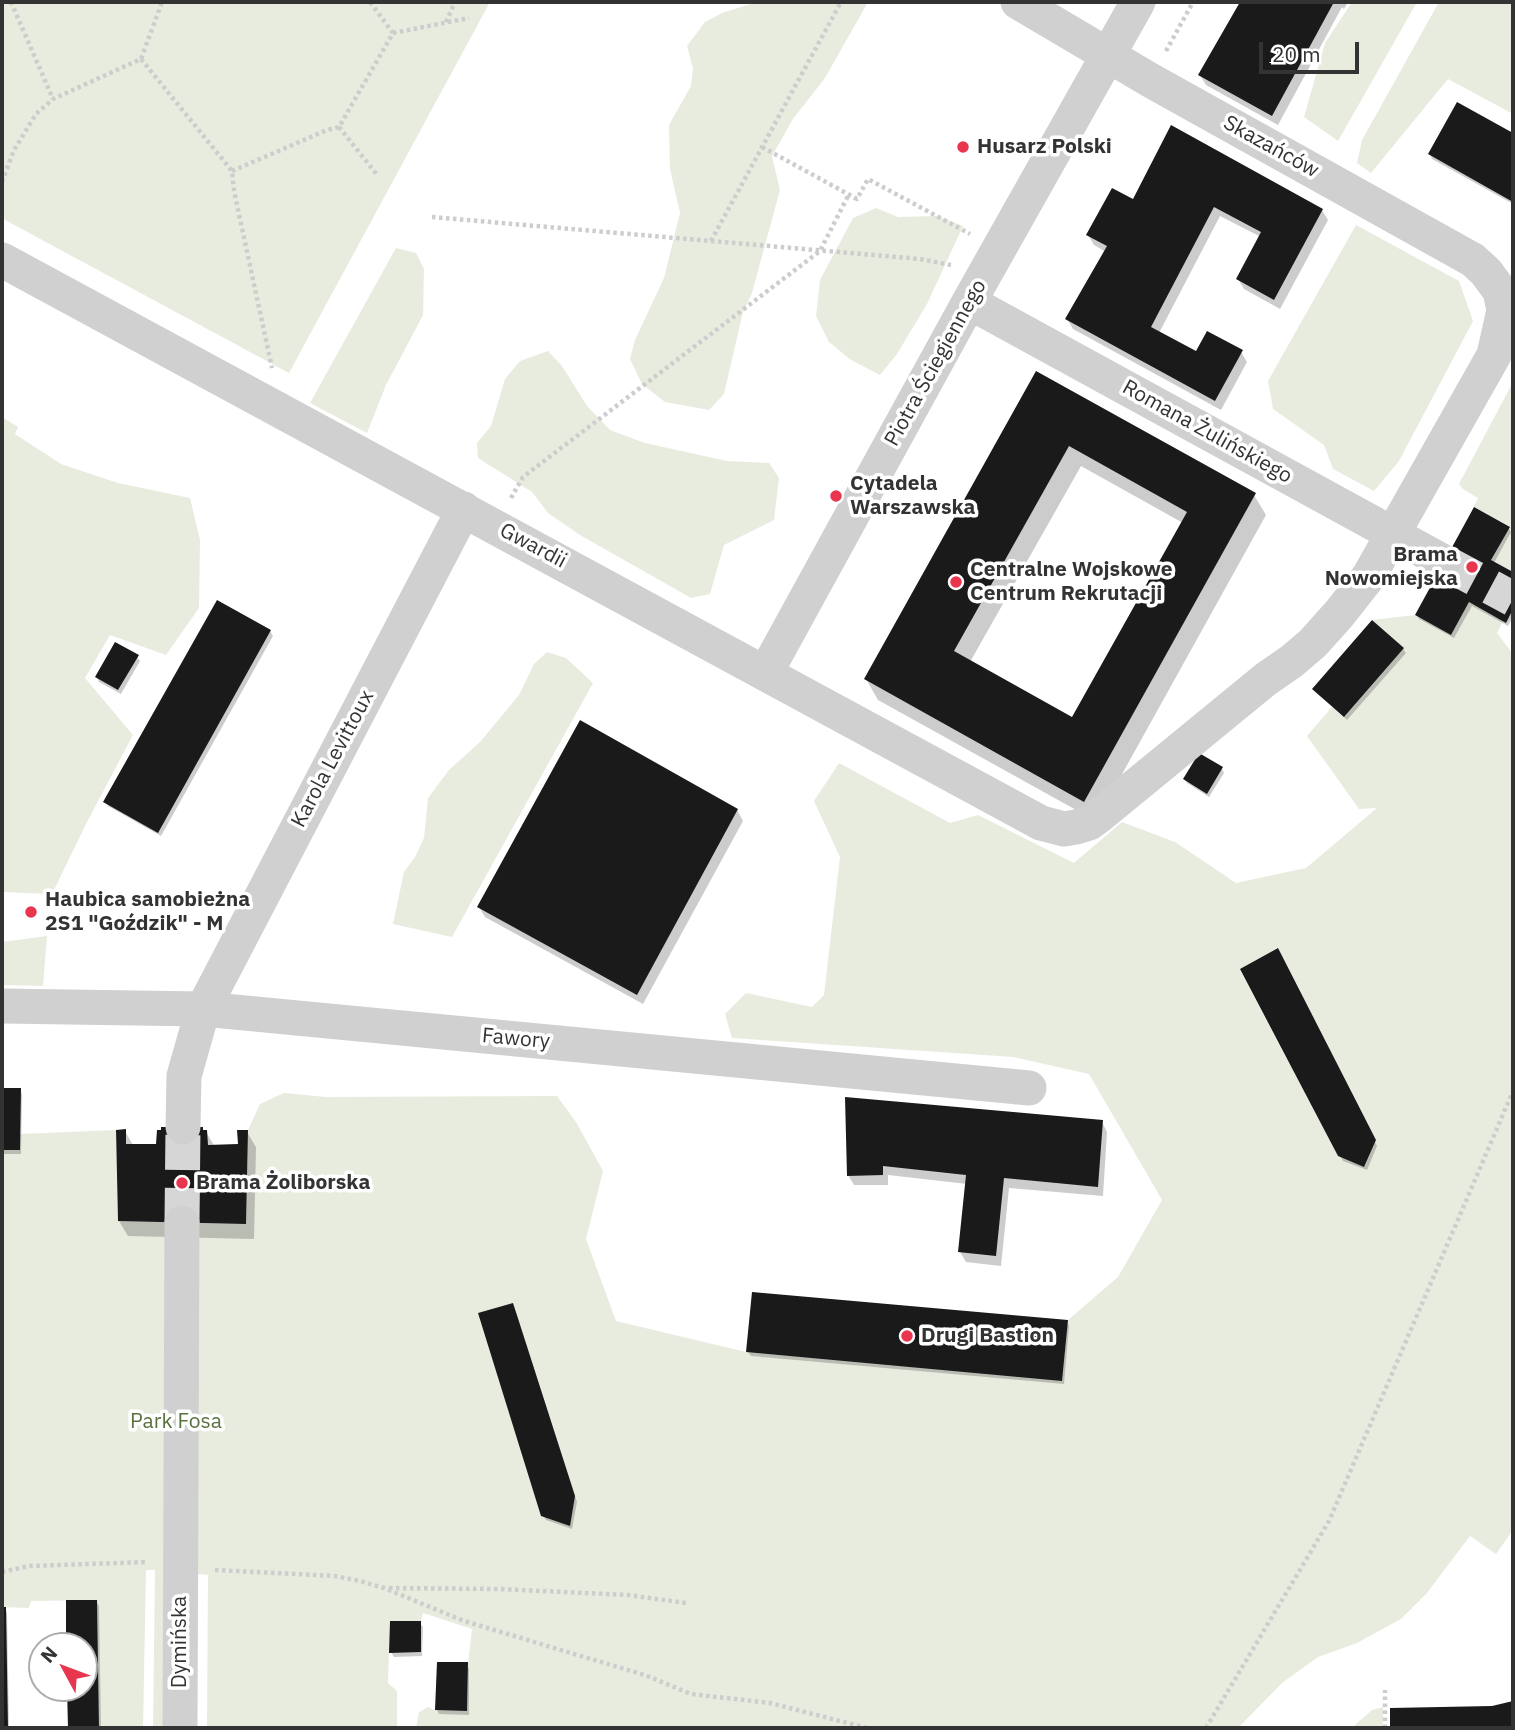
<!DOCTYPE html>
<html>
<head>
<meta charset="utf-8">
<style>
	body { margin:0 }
	#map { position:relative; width:1515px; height:1730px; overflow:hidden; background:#fff; font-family:"IBM Plex Sans",sans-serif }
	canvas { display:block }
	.frame { position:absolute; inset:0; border:4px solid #333; pointer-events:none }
	.north { position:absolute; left:28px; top:1632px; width:70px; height:70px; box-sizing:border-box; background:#fff; border:2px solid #adadad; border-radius:50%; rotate:311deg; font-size:19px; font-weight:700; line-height:28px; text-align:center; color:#333 }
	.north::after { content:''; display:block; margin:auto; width:24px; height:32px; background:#e8364f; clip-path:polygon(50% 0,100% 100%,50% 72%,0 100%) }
	.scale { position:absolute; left:1259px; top:42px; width:100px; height:32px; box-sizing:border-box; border:4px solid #333; border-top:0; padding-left:9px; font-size:21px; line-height:24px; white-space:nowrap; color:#333; -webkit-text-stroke:5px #fff; paint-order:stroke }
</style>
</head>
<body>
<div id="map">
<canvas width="1515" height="1730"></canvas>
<div class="frame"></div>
<div class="north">N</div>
<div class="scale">20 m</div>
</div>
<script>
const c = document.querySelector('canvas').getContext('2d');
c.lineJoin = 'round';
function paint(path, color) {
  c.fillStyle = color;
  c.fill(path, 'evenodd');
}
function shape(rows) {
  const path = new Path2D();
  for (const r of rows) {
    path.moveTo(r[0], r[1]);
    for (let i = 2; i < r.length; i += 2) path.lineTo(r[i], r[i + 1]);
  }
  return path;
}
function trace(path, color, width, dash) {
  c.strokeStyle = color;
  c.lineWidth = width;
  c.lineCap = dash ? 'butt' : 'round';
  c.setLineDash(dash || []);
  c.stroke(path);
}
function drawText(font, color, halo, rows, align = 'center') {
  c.font = font + ' "IBM Plex Sans",sans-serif';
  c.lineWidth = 7;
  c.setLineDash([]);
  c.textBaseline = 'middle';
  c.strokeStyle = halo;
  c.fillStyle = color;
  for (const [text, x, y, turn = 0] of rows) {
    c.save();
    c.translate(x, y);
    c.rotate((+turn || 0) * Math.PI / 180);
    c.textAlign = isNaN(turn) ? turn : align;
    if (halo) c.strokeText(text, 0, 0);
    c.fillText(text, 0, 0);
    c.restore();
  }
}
const green = shape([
	[2,2,490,2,289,373,5,220,2,213],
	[757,2,868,2,825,78,793,119,772,156,780,190,752,293,743,312,724,394,709,410,665,402,642,384,630,359,635,340,664,278,680,213,670,169,669,125,691,86,693,68,687,46,705,22,722,13],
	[1352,2,1417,2,1338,141,1304,117,1325,43],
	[1439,2,1513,2,1513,114,1448,79,1371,173,1357,163,1362,140],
	[876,208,898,217,937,216,963,226,927,304,897,354,880,375,851,360,829,342,816,316,820,280,853,218],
	[1356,225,1459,281,1473,321,1399,461,1374,491,1333,469,1324,445,1273,409,1268,381],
	[396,248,416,253,424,269,423,315,386,385,367,433,310,403],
	[548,351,562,366,587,406,610,430,645,443,727,461,769,463,779,478,774,520,724,545,710,594,691,598,580,535,548,513,532,492,478,458,477,443,491,426,505,379,520,361],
	[1513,382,1513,572,1491,560,1509,526,1474,507,1478,498,1463,489,1459,484],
	[2,417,18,427,15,434,61,464,118,483,190,498,200,540,199,608,166,655,110,635,85,678,133,735,87,822,52,894,2,892],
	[1469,602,1503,621,1497,633,1513,654,1513,1530,1496,1554,1470,1536,1427,1593,1401,1619,1357,1643,1318,1657,1282,1683,1238,1728,416,1728,419,1712,428,1707,435,1710,467,1711,468,1663,472,1629,423,1613,421,1621,390,1621,388,1683,397,1691,397,1728,207,1728,208,1575,166,1571,164,1728,153,1728,155,1570,146,1570,143,1728,99,1728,97,1600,31,1601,29,1608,2,1607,2,1150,20,1150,20,1134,116,1130,118,1221,246,1224,248,1130,260,1104,284,1093,326,1097,557,1096,576,1122,603,1171,586,1239,616,1321,746,1352,1062,1380,1068,1320,1118,1277,1162,1200,1089,1074,1013,1057,732,1038,725,1014,746,993,812,1007,824,995,840,857,814,801,839,763,950,823,978,815,1074,863,1122,822,1175,842,1236,883,1306,868,1377,808,1359,809,1307,736,1332,707,1345,717,1404,648,1372,620,1415,615,1451,635],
	[1277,948,1376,1140,1365,1166,1338,1156,1240,970],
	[547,652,566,658,593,683,452,937,393,924,404,872,415,857,424,838,428,798,449,770,480,742,519,695,534,664],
	[47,936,43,986,2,985,2,942],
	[1383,1707,1383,1728,1354,1728,1355,1725,1372,1710]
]);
const shadow = shape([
	[1242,2,1348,2,1344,9,1342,7,1278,125,1206,85,1200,75],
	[1458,104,1513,135,1513,204,1432,159,1430,154],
	[1134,202,1322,210,1328,220,1280,309,1244,289,1238,279,1261,237,1220,216,1159,333,1196,353,1241,352,1247,362,1221,410,1073,329,1067,319,1106,252,1094,245,1088,235],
	[1037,373,1254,495,1266,515,1096,821,878,700,866,679],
	[1081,466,1183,523,1072,720,970,662],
	[1508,528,1511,532,1494,563,1513,574,1513,617,1508,626,1472,606,1454,638,1419,619,1417,615],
	[270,631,273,636,161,836,108,806,105,802],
	[1403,649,1406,653,1347,720,1314,689],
	[137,657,140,661,121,694,99,682,97,677],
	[1222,769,1224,773,1209,797,1187,783,1185,779],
	[737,810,743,821,643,1004,485,917,479,907],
	[1277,950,1377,1146,1367,1170,1343,1161,1242,970],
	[2,1089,20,1090,22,1094,21,1154,2,1154],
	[847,1098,1102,1122,1107,1132,1103,1196,1009,1188,1001,1266,966,1262,960,1252,967,1184,888,1175,888,1185,854,1185,848,1175],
	[125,1131,133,1145,158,1145,206,1132,215,1147,239,1146,247,1132,256,1147,254,1239,128,1236,119,1221],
	[515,1309,577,1502,572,1529,546,1520,543,1515],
	[1067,1321,1069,1326,1064,1384,751,1356,748,1352],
	[96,1601,99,1606,101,1728,70,1728,69,1688,84,1688,84,1646,68,1646],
	[2,1609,5,1609,7,1613,9,1728,2,1728],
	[420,1623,423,1627,422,1656,394,1657,391,1652],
	[467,1664,469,1669,469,1715,439,1714,437,1710],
	[1513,1702,1513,1728,1392,1728,1392,1710,1492,1707]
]);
const building = shape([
	[1240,2,1334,2,1272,116,1198,75],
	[1457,102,1513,133,1513,202,1428,154],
	[1171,125,1323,209,1274,300,1236,279,1261,232,1214,207,1151,327,1196,351,1207,331,1243,350,1215,401,1065,319,1107,246,1086,235,1112,188,1133,199],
	[1036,371,1256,493,1084,802,864,679],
	[1069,446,1187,512,1072,717,954,651],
	[1474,507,1510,527,1491,560,1513,572,1513,609,1506,623,1469,602,1451,635,1415,615],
	[217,600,271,630,158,833,103,802],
	[1372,620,1404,648,1344,717,1312,689],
	[115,642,139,655,118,690,95,677],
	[580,720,738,809,637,995,477,907],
	[1199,753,1223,767,1207,794,1183,779],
	[1278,948,1376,1140,1364,1167,1338,1156,1240,969],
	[2,1088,21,1088,20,1150,2,1150],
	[845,1097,1103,1120,1098,1187,1004,1178,996,1256,958,1252,966,1175,883,1166,883,1175,847,1176],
	[161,1127,203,1127,203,1130,207,1130,208,1145,238,1144,237,1130,248,1130,246,1224,118,1221,116,1130,126,1129,126,1144,156,1144,157,1130,161,1130],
	[752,1292,1068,1320,1062,1381,746,1352],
	[513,1303,575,1496,570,1526,541,1516,478,1313],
	[66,1600,97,1600,99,1728,68,1728,67,1688,84,1688,84,1646,66,1646],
	[2,1607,6,1607,8,1728,2,1728],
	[390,1621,421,1621,421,1652,389,1653],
	[437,1662,468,1662,467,1711,435,1710],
	[1513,1701,1513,1728,1390,1728,1390,1708,1492,1706]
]);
const minorTunnel = shape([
	[1444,562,1513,599],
	[182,1223,183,1127]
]);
const path = shape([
	[11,2,53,99],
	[446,22,455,2],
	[393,33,469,18],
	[1166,51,1193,2],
	[141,59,232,171,234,191,272,368],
	[339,127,378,176],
	[762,147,857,199,868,179,970,234],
	[232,171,327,130,339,127,393,33,370,2],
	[2,182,14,150,36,114,53,99,141,59,162,2],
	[432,217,920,259,951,265],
	[711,241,841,2],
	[511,498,523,477,820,251,849,194],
	[215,1570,335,1576,360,1581,384,1588,464,1621,645,1675,691,1694,770,1703,867,1728],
	[2,1572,29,1566,147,1562],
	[389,1588,499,1589,628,1595,686,1603],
	[1206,1728,1329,1521,1513,1091],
	[1385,1728,1385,1690]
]);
const minor = shape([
	[2,260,1041,823,1064,829,1076,827,1089,823,1100,815,1266,679,1292,661,1313,643,1339,614,1369,576,1494,355,1504,310,1500,291,1486,272,1473,260,1150,80,1018,2],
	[969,302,1444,562],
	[766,672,969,302,1138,2],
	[2,1006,203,1009,1029,1088],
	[183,1127,184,1076,203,1009,464,509],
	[180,1728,182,1223]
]);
const markers = [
	[963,147,7,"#e8364f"],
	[836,496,7,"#e8364f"],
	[1472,567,7,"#e8364f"],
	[956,582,7,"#e8364f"],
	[31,912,7,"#e8364f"],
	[182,1183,7,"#e8364f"],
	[907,1336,7,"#e8364f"]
];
const poiNames = [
	["Husarz Polski",977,147],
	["Cytadela",850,484],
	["Warszawska",850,508],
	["Brama",1458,555,"right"],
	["Nowomiejska",1458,579,"right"],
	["Centralne Wojskowe",970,570],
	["Centrum Rekrutacji",970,594],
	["Haubica samobieżna",45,900],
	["2S1 \"Goździk\" - M",45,924],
	["Brama Żoliborska",196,1183],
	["Drugi Bastion",921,1336]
];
const streetNames = [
	["Skazańców",1271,147,29],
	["Piotra Ściegiennego",936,363,-61],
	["Romana Żulińskiego",1207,432,29],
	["Gwardii",533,546,28],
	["Karola Levittoux",333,759,-62],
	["Fawory",516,1039,5],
	["Dymińska",180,1642,-90]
];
const parkNames = [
	["Park Fosa",176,1422]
];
paint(green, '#e7ecdf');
paint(shadow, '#0003');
paint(building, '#1a1a1a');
trace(minorTunnel, '#d6d6d6', 35, [35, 18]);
trace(path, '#cdcdcd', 4.5, [3.5, 3.5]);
trace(minor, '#d0d0d0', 35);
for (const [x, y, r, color] of markers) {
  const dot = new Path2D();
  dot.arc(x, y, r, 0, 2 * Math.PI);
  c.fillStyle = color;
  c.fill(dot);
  trace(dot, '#fff', 2.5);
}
drawText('bold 21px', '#333', '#fff', poiNames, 'left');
drawText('21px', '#333', '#fff', streetNames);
drawText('21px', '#59713e', '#fff', parkNames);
</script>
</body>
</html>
